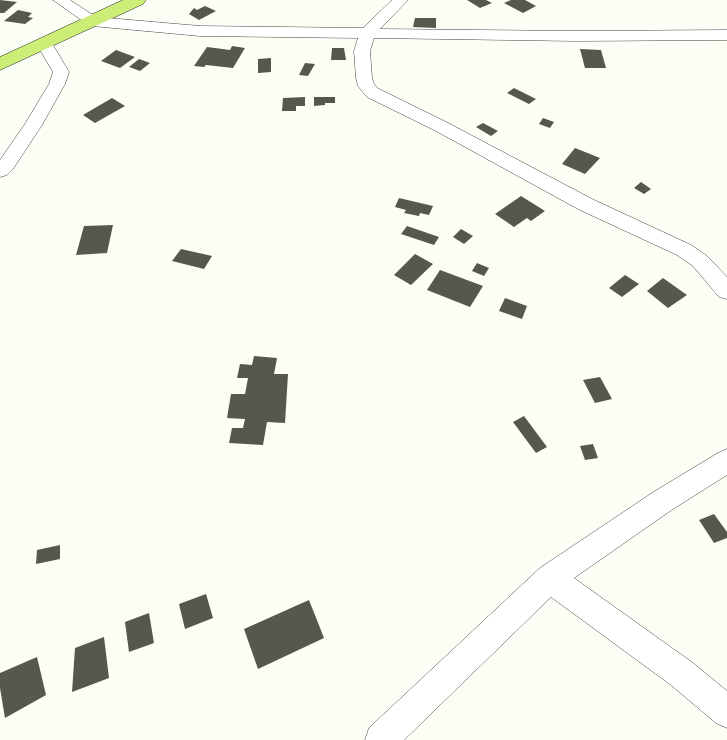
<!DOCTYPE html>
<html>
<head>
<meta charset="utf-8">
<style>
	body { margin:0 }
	canvas { display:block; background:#fbfef4 }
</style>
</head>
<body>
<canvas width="727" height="740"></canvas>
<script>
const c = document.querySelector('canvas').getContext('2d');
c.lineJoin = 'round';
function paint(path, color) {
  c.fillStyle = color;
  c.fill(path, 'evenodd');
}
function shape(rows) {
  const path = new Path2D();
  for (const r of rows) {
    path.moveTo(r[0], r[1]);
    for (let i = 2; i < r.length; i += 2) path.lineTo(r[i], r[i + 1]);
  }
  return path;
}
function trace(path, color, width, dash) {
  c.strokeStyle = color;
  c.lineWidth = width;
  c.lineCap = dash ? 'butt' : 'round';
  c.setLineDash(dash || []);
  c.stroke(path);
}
const building = shape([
	[0,0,17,2,4,13,0,13],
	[467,0,486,0,492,3,480,8],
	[511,0,525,0,536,6,523,13,504,3],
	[205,6,216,11,199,20,189,14,194,8,197,10],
	[18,10,32,13,28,17,33,18,25,24,4,21],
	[415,18,436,18,436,28,413,27],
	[232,46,245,48,233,68,206,65,204,67,194,66,207,47,230,50],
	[332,48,344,48,346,60,331,60],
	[580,49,601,50,606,68,585,68],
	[116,50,135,57,120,68,101,61],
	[271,58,271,72,258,73,258,59],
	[139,59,150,63,140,71,129,67],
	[305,63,315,64,308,76,299,75],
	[514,88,536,99,529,104,507,93],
	[305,97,305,106,296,106,296,111,282,111,283,98],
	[314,97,335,97,335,103,325,103,325,105,314,106],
	[112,98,125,106,95,123,83,115],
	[543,118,554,122,550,128,539,124],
	[483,123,498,131,491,136,476,127],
	[575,148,600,158,585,174,562,164],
	[641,182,651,189,644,194,634,188],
	[521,196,545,211,531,221,527,218,514,227,495,214],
	[399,198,433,206,429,215,420,213,419,216,404,213,406,210,395,207],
	[113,225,107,253,76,255,84,226],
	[407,226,439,237,434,245,401,234],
	[461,229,473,236,464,244,453,237],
	[181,249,212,256,204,269,172,261],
	[415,254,433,264,411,285,394,275],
	[477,263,489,268,484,276,472,271],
	[440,270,483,286,470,307,427,290],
	[625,275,639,284,622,297,609,288],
	[663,278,687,295,668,308,647,291],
	[505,298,527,306,522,319,499,311],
	[254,356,277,358,274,374,288,374,285,423,267,422,263,445,229,443,232,428,243,428,245,419,227,418,231,394,245,394,248,378,237,378,240,364,252,365],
	[600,377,612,399,595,403,583,380],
	[524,416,547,447,536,453,513,422],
	[593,444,598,458,585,460,580,446],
	[714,514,727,532,727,538,714,543,699,520],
	[60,545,60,559,36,564,37,550],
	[206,594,213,618,185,629,179,604],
	[309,600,324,638,258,669,244,629],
	[149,613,154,643,129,652,125,622],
	[104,637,109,678,72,692,75,648],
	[37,657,46,695,5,718,0,688,0,673]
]);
const street = shape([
	[53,0,70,0,96,17,200,26,363,28,392,0,408,0,380,29,576,31,727,30,727,40,576,41,374,38,370,51,372,78,374,84,379,89,448,123,592,199,691,245,707,256,727,277,727,299,719,297,693,266,677,255,578,209,436,131,367,97,358,86,356,78,354,51,358,38,200,36,92,26,87,24,53,0],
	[44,38,50,40,69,72,65,84,42,125,13,169,7,175,0,177,0,160,25,124,49,84,53,72,36,43,38,40,44,38],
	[727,449,727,475,673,509,574,578,693,663,727,691,727,728,716,723,671,685,551,597,404,740,365,740,369,728,540,568,655,491,718,453,727,449]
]);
const primary = shape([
	[123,0,146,0,143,4,0,70,0,57,123,0]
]);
paint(building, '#58574d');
trace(street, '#434343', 1);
trace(primary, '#212121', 1);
paint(street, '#fff');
paint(primary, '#cced76');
</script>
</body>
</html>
